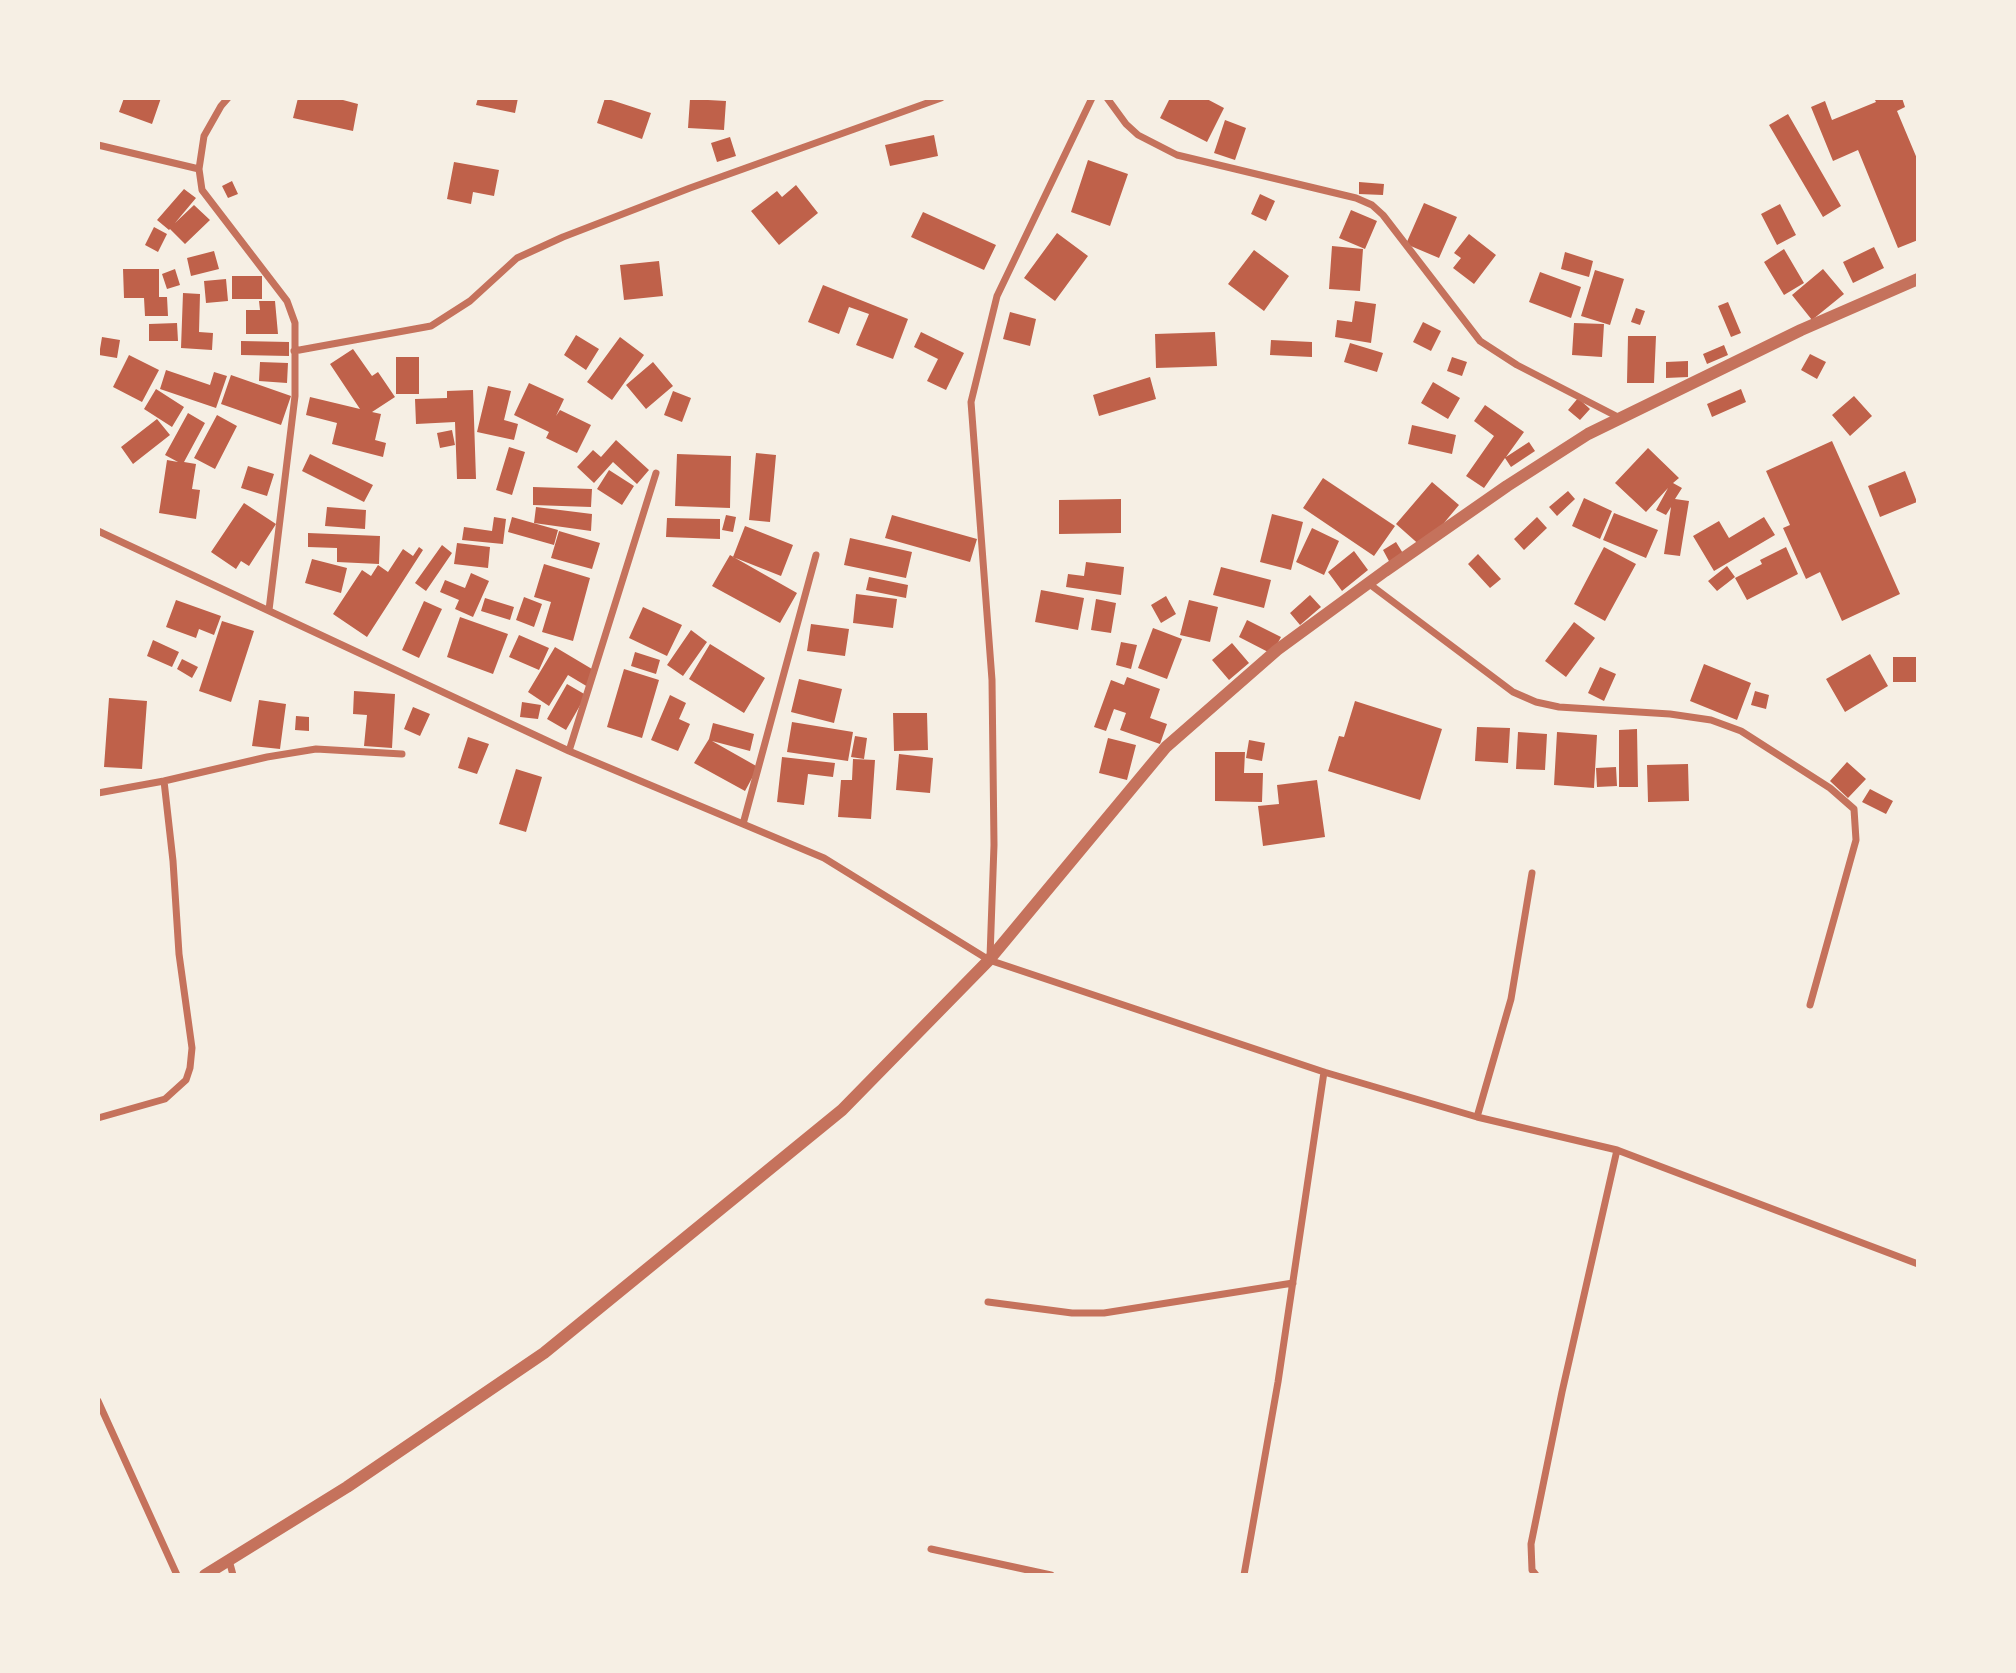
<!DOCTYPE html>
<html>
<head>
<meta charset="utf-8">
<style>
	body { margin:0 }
	#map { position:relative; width:2016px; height:1673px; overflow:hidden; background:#f6efe4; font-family:Signika,sans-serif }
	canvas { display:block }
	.frame { position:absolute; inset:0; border:100px solid #f6efe4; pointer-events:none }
</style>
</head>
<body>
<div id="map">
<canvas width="2016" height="1673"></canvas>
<div class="frame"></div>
</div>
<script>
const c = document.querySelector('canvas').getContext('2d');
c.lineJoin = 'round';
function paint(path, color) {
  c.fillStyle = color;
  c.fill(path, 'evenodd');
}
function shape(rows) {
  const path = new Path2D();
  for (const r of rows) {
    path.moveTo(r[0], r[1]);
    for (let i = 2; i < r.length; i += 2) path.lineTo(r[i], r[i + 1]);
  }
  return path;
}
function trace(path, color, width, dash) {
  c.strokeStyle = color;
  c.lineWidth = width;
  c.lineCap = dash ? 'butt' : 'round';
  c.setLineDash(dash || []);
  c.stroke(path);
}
const building = shape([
	[124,98,161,98,152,124,119,112],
	[298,98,343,98,343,100,358,104,353,131,293,118],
	[478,98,518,98,515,113,476,105],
	[605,98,651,113,642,139,597,123],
	[1170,98,1205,98,1224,108,1207,142,1160,118],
	[1874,98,1902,98,1905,107,1897,111,1918,161,1918,240,1898,248,1858,150,1833,161,1811,107,1825,101,1832,120,1876,102],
	[690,99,726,101,724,130,688,128],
	[1788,114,1841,206,1823,217,1769,125],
	[1225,120,1246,128,1235,160,1214,153],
	[934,135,938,156,890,166,885,145],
	[730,137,736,156,717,162,711,143],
	[1088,160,1128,174,1110,226,1071,212],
	[454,162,499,170,494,196,473,192,471,204,447,199],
	[232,181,238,194,228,198,222,186],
	[1359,182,1384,184,1383,195,1359,194],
	[796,185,818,213,779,245,751,211,777,191,782,197],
	[184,189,196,198,175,223,194,205,210,220,185,244,170,229,169,230,157,220],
	[1260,194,1275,201,1266,221,1251,214],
	[1424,203,1457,217,1439,258,1406,244],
	[1780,204,1796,235,1777,245,1761,214],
	[1351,210,1377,221,1365,249,1339,238],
	[923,212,996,245,984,270,911,237],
	[154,227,167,234,158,252,145,245],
	[1057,233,1088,256,1055,301,1024,278],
	[1469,234,1496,255,1474,284,1453,268,1461,258,1454,253],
	[1332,246,1363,249,1360,291,1329,289],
	[1874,247,1884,268,1853,283,1843,262],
	[1784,249,1804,283,1784,295,1764,262],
	[1254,250,1289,276,1264,311,1228,284],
	[214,251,219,269,191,276,187,258],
	[1565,252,1593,261,1589,277,1561,269],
	[659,261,663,296,624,300,620,265],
	[123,269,159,269,159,297,167,297,168,316,145,316,144,298,124,298],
	[175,269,180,285,167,289,162,274],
	[1823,269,1844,294,1812,320,1792,295],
	[1595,270,1624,279,1610,325,1581,316],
	[1540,272,1581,287,1571,318,1529,302],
	[232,276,262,276,262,299,232,299],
	[226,279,228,301,206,303,204,281],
	[823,285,908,319,893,359,856,345,869,314,849,307,839,334,808,322],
	[183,293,200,294,199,332,213,333,212,350,181,348],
	[259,301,275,301,278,334,246,334,246,310,260,310],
	[1355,301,1376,304,1371,343,1335,337,1337,320,1352,322],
	[1728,302,1741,333,1731,337,1718,306],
	[1636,308,1645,311,1640,325,1631,322],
	[1010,312,1036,319,1030,346,1003,339],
	[1423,322,1441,331,1431,351,1413,342],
	[177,323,178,341,149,341,149,324],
	[1574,323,1604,324,1602,357,1572,355],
	[921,332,964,353,946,390,927,381,938,359,914,347],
	[1215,332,1217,366,1156,368,1155,334],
	[576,335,599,349,586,370,564,355],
	[1628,336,1656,336,1654,383,1627,383],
	[102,337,120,340,117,358,99,355],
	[620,337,644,355,612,400,587,382],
	[1271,340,1312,342,1312,357,1270,355],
	[241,341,289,342,289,356,241,355],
	[1350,343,1383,353,1377,372,1344,362],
	[1724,345,1728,355,1707,364,1703,354],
	[353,349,372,376,378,372,395,397,372,412,381,414,375,440,386,443,383,457,332,444,337,423,306,415,310,397,360,409,330,364],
	[1810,354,1826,362,1817,379,1801,370],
	[129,355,159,370,142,402,113,387],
	[396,357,419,357,419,394,396,394],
	[1452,357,1467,362,1462,376,1447,371],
	[1688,361,1688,377,1666,378,1666,362],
	[260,362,288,363,287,383,259,381],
	[653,362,673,386,646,409,626,385],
	[166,370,210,385,214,372,227,376,216,408,160,389],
	[231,375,291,396,281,425,221,404],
	[1150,377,1156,399,1099,416,1093,395],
	[1433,382,1460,398,1448,419,1421,403],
	[529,383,564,399,556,416,560,410,591,425,577,453,546,438,549,432,514,415],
	[488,386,511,391,504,420,518,424,514,440,477,432],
	[156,389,184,407,172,427,144,409],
	[1741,389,1746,402,1712,417,1707,404],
	[473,390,476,479,457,479,455,422,416,424,415,399,447,398,447,391],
	[673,391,691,398,682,422,664,415],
	[1854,396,1872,416,1850,436,1832,415],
	[1578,398,1590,409,1580,420,1568,410],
	[1485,405,1524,432,1506,457,1529,442,1535,451,1511,467,1505,458,1484,488,1466,476,1494,436,1474,421],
	[188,413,205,423,184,462,196,464,192,489,200,490,196,519,159,513,167,460,178,462,165,455],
	[217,415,237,426,215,469,194,458],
	[157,419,170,435,133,464,121,447],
	[1412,425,1456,435,1452,454,1408,444],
	[452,430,455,445,440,448,437,433],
	[616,440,649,470,637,484,613,462,594,483,577,467,593,450,601,457],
	[1832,441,1900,594,1842,621,1820,572,1806,579,1783,528,1790,525,1766,471],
	[509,447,525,452,512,495,496,490],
	[1648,448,1679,478,1673,483,1682,488,1675,499,1689,501,1680,556,1664,554,1671,507,1666,515,1656,510,1668,488,1646,512,1615,483],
	[756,453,776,455,770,522,749,520],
	[310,454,373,485,364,502,302,471],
	[677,454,731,456,730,508,675,506],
	[248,466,274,474,267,496,241,488],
	[609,470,634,486,622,505,597,489],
	[1905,471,1917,502,1880,517,1868,486],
	[1323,478,1395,526,1374,556,1303,508],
	[1432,482,1459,505,1423,548,1396,524],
	[533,487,592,489,591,507,533,505],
	[1568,491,1575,499,1557,516,1549,507],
	[1584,498,1612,511,1600,539,1572,526],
	[1121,499,1121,533,1059,534,1059,500],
	[244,503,276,524,249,566,241,561,236,569,211,552],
	[327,507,366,510,365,529,325,526],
	[536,507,592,514,591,531,534,523],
	[1614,513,1658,530,1646,558,1603,540],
	[1272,514,1303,522,1291,570,1260,562],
	[726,515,736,517,733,532,722,530],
	[892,515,977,539,970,562,885,538],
	[494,517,506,519,503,544,462,540,464,527,492,531],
	[512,517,558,530,554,545,508,532],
	[1537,517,1547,528,1524,550,1514,539],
	[1764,517,1775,535,1714,571,1693,536,1719,521,1729,538],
	[667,518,720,519,720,539,666,537],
	[745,526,793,545,781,576,733,557],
	[1312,528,1339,541,1324,575,1296,562],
	[559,531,600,543,592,569,551,558],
	[308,533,380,536,379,564,337,562,337,548,308,547],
	[850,538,912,552,906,578,844,565],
	[1396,542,1404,555,1390,563,1383,550],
	[457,543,490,547,488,568,454,564],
	[442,545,452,553,426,591,415,583],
	[419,547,423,550,367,637,333,614,362,570,371,576,378,565,388,572,403,549,413,556],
	[1604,547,1636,564,1605,621,1574,604],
	[1786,547,1798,574,1747,600,1735,578,1762,564,1760,560],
	[1354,551,1368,570,1342,591,1328,572],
	[1478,554,1501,579,1490,588,1468,564],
	[730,555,797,593,780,623,712,586],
	[312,559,347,568,341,593,305,583],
	[1086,562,1124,567,1121,595,1066,587,1068,574,1084,576],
	[544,564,590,578,573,641,542,632,551,602,534,597],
	[1727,566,1735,577,1717,591,1708,581],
	[1221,567,1271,580,1264,608,1213,595],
	[471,573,489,581,473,617,455,609,459,600,440,592,445,580,465,588],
	[869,577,908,585,906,598,866,590],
	[1041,590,1084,598,1078,630,1035,622],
	[856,594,897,599,893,628,853,623],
	[1310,595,1321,607,1300,625,1290,613],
	[1166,596,1176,614,1161,623,1151,605],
	[524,597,542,604,534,627,516,620],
	[485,598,514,607,510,620,481,611],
	[1096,599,1116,603,1111,633,1091,630],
	[176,600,221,616,214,635,199,629,196,638,166,627],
	[1189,600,1218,607,1210,642,1180,635],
	[424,601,442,609,419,658,402,650],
	[643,607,682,625,667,656,629,638],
	[460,617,508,634,493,674,447,657],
	[1247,620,1281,637,1272,654,1239,637],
	[222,621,254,631,231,702,199,691],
	[1574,622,1595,638,1566,677,1545,661],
	[811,624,849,629,845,656,807,651],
	[1153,628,1182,639,1167,679,1138,668],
	[691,630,707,642,683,676,667,665],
	[519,635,549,648,539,670,509,657],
	[153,640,179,652,172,667,147,656],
	[1121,642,1137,645,1131,669,1116,665],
	[1232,643,1249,663,1229,680,1212,660],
	[710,644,765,678,744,713,689,679],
	[555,647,597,672,588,687,568,675,549,706,528,692],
	[635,652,660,660,656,674,631,666],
	[1870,654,1888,686,1845,712,1826,679],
	[1893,657,1918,657,1918,682,1893,682],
	[182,659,198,667,192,678,177,669],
	[1704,664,1751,683,1737,720,1690,701],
	[1600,667,1616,674,1604,701,1588,693],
	[624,669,659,680,642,738,607,727],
	[1127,677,1160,689,1150,718,1167,724,1160,744,1120,730,1126,713,1114,709,1106,731,1094,727,1111,680,1124,685],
	[799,679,842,689,834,723,791,712],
	[567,684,586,695,566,730,547,719],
	[354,691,395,694,392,748,364,746,367,715,353,714],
	[1755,691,1769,695,1766,709,1751,705],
	[670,695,686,703,679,719,690,724,678,751,651,740],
	[109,698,147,701,142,769,104,767],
	[259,700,286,704,280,749,252,746],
	[1355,701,1442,729,1420,800,1328,771,1339,736,1344,737],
	[522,702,541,705,538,719,520,717],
	[413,707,430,714,420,736,404,729],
	[893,713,927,713,928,750,894,751],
	[296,716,309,717,309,731,295,730],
	[792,722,853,732,848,761,787,752],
	[713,723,754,734,750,751,712,741,758,767,745,791,694,763,709,739],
	[1477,727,1510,728,1508,763,1475,761],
	[1637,729,1638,787,1619,787,1619,730],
	[1518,732,1547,734,1545,770,1516,769],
	[1557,732,1597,735,1594,788,1554,785],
	[855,736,867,738,864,759,851,757],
	[468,737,489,744,477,774,458,768],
	[1108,738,1136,745,1127,780,1099,773],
	[1249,740,1265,743,1262,761,1246,758],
	[1215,752,1245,752,1244,773,1263,773,1262,802,1215,801],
	[899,754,933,758,930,793,896,790],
	[782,757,835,763,833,777,808,774,804,805,777,802],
	[853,759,875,760,871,819,838,817,841,780,852,780],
	[1847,762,1866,779,1848,798,1830,781],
	[1688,764,1689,801,1648,802,1647,765],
	[1616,767,1617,786,1597,787,1596,768],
	[516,769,542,777,526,832,499,824],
	[1317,780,1325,837,1263,846,1258,806,1279,804,1277,785],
	[1870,789,1893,801,1886,814,1862,802]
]);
const minor = shape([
	[228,98,221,106,204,136,199,169,202,190,287,301,295,323,295,396,269,610],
	[1107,98,1126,124,1138,135,1177,155,1356,198,1372,205,1383,215,1480,341,1517,365,1620,418],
	[98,145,199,169],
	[294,351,431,326,470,301,517,258,563,237,690,188,941,98],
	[98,531,569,751,824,858,989,960,1324,1072,1477,1117,1617,1150,1918,1264],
	[1368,583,1513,692,1536,702,1559,707,1670,714,1711,720,1741,731,1830,788,1854,809,1856,840,1810,1005],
	[569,751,656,473],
	[98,793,164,781,267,757,316,749,402,754],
	[743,824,816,555],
	[990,957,994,845,992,680,971,402,997,296,1092,98],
	[1477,1117,1511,999,1532,873],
	[98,1118,165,1099,186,1080,190,1068,192,1048,179,954,173,861,164,781],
	[988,1302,1072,1313,1104,1313,1293,1283],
	[98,1401,177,1575],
	[931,1549,1051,1575],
	[229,1560,233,1575],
	[1244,1575,1278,1382,1324,1072],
	[1536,1575,1532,1570,1531,1544,1562,1392,1617,1150]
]);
const tertiary = shape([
	[205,1575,347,1487,544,1353,842,1110,989,960,1166,747,1277,650,1385,571,1507,486,1588,434,1801,330,1918,279]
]);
paint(building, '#bf614a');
trace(minor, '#c5725c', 7);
trace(tertiary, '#c5725c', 12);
</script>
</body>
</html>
